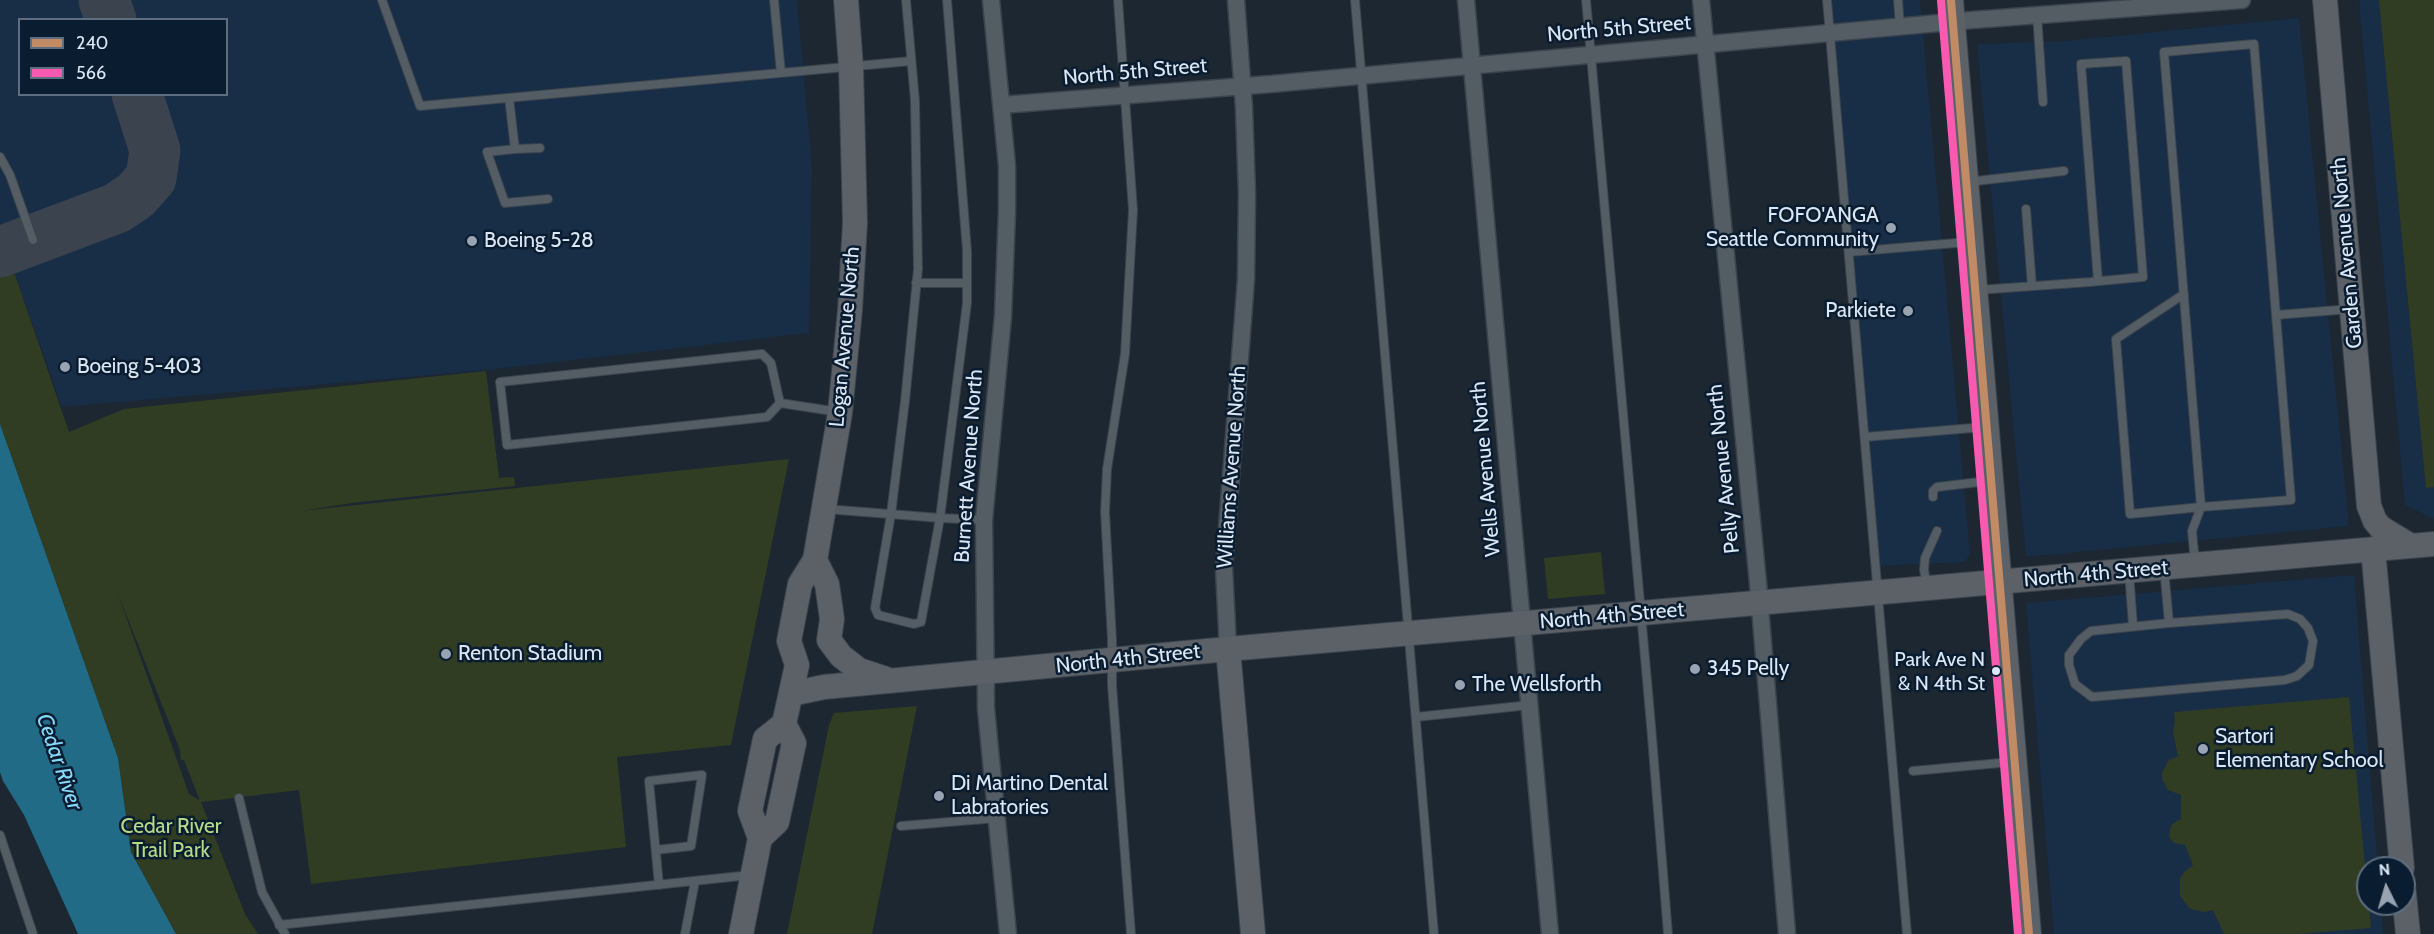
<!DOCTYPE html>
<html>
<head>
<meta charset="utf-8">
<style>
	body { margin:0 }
	#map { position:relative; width:2434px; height:934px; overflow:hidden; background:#1d2732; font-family:Cabin,sans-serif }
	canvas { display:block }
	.legend { position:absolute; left:18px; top:18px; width:210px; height:78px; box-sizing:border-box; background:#0a1c30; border:2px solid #5e6d7f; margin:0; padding:8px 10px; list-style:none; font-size:18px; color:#dbe7f5 }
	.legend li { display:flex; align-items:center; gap:12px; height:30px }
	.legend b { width:30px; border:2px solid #5e6d7f }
	.north { position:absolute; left:2356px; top:856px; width:60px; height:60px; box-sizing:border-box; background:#0a1c30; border:2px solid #5e6d7f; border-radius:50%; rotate:355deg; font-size:16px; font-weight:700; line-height:24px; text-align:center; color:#dbe7f5 }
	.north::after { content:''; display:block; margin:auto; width:21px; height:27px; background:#98a4b1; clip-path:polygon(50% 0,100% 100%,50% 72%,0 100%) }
</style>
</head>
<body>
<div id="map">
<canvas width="2434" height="934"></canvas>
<ul class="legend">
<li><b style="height:8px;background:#c18c65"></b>240</li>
<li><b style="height:8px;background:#f75aaf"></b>566</li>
</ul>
<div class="north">N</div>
</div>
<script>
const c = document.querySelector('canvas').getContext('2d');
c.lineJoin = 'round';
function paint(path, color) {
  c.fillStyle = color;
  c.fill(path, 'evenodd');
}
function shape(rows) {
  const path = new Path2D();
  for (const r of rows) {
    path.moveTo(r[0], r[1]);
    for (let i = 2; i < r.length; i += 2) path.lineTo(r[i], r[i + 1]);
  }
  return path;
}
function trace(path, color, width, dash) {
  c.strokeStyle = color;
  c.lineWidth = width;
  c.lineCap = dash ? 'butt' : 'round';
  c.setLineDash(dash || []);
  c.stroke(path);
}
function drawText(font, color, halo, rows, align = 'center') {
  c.font = font + ' Cabin,sans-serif';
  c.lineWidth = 5;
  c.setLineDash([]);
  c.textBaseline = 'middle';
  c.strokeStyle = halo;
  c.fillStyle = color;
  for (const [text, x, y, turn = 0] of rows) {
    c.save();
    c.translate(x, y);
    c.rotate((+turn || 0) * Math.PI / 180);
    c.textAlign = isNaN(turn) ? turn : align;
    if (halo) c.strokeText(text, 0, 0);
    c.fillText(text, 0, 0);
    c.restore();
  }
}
const built = shape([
	[0,0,797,0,812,165,809,333,488,370,62,407,13,269,0,222],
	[20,20,226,20,226,94,20,94],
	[1827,0,1920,0,1970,554,1965,562,1876,566],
	[2359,0,2434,0,2434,519,2405,505],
	[2299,18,2349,526,2026,557,1977,44,2065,41],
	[2354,575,2378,868,2368,868,2368,904,2381,904,2383,934,2054,934,2026,603]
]);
const green = shape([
	[2379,0,2434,0,2434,487,2426,488],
	[13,269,69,432,124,409,486,371,499,478,514,477,515,486,359,502,300,511,789,459,731,745,617,757,626,847,311,884,299,790,201,802,245,914,258,934,176,934,131,852,118,758,0,424,0,273],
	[118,594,180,750,181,760,184,760,200,801,189,794],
	[1601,552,1605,594,1548,599,1544,558],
	[2349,697,2371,928,2297,934,2224,934,2213,910,2205,912,2190,909,2180,896,2180,879,2184,872,2193,865,2185,845,2174,843,2169,837,2171,825,2181,819,2181,795,2168,790,2162,779,2162,773,2168,761,2178,756,2173,732,2175,720,2174,712],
	[917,706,872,934,787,934,829,725,834,713]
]);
const water = shape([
	[0,424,118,758,131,852,176,934,78,934,24,815,3,781,0,772]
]);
const taxiway = shape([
	[104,0,111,20],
	[0,252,117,208,136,195,151,178,155,150,137,94]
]);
const lane = shape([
	[382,0,420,106,911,61],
	[774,0,781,73],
	[906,0,915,101,918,269,905,401,891,514,875,608,878,615,914,624,921,622,940,518,984,520],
	[1118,0,1133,210,1125,354,1107,469,1105,512,1112,640,1112,685,1131,934],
	[1355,0,1434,934],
	[1586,0,1651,725,1668,934],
	[1827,0,1907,934],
	[1898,0,1900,27],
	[2037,15,2043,102],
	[2254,44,2291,500,2201,507,2164,52,2254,44],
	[509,98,515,149,487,152,505,203,548,199],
	[515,149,540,148],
	[0,157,10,175,33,240],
	[1967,182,2064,171],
	[2026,209,2032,286],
	[1849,252,1968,242],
	[916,283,967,283],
	[1978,290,2090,282,2143,277,2126,61,2081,64,2098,281],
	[2184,294,2116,339,2130,514,2201,507,2192,531,2195,562],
	[2276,315,2350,309],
	[762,354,771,363,780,403,767,417,507,445,500,382,762,354],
	[780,403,839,412],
	[1865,437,1984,427],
	[1933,497,1933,491,1937,487,1988,481],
	[826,509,940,518,967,303,967,251,947,0],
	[2164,568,2169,623,2288,614,2300,619,2308,628,2313,641,2309,665,2297,676,2285,680,2092,697,2075,684,2069,665,2069,655,2081,639,2091,631,2169,623],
	[2129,572,2133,626],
	[1927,587,1924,570,1925,558,1937,531],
	[1416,717,1530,705],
	[1913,771,2011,762],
	[239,798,262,892,285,934],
	[901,826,997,818],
	[0,835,33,934],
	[656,850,691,846,702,775,649,781,659,885],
	[279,925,750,875],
	[685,934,695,881]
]);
const street = shape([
	[991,0,1007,166,1007,211,1003,316,984,520,986,709,1008,934],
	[1466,0,1550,934],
	[1701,0,1758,583,1787,934],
	[1001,105,1271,84,1972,20,2242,0],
	[1228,649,1224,568,1246,279,1247,194,1244,108,1236,0]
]);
const secondary = shape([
	[1951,0,2029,934],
	[2325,0,2369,506,2375,521,2381,528,2411,546],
	[2373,549,2402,868],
	[815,560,827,584,832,619,829,640,841,656,859,670,886,679],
	[1228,649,1253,934],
	[791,694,824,687,1228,649,2434,544],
	[760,838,777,822,794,743,784,724,797,665,789,641,800,584,815,560,840,413,850,310,855,223,851,67,846,0],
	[2404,894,2408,934],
	[741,934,760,838,750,811,765,739,784,724]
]);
const bus1 = shape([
	[1951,0,2029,934]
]);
const bus2 = shape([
	[1941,1,2018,934]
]);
const markers = [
	[1891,228,6,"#98a4b1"],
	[472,241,6,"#98a4b1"],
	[1908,311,6,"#98a4b1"],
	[65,367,6,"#98a4b1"],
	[446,654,6,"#98a4b1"],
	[1695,669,6,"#98a4b1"],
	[1996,671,5,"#dbe7f5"],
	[1460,685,6,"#98a4b1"],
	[2203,749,6,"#98a4b1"],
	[939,796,6,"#98a4b1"]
];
const busNames = [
	["Park Ave N",1985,660],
	["& N 4th St",1985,684]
];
const streetNames = [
	["North 5th Street",1619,29,-5],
	["North 5th Street",1135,72,-5],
	["Garden Avenue North",2347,253,-95],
	["Logan Avenue North",845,337,-85],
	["Burnett Avenue North",969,466,-86],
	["Williams Avenue North",1232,467,-86],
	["Wells Avenue North",1486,469,-95],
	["Pelly Avenue North",1724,469,-96],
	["North 4th Street",2096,574,-5],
	["North 4th Street",1612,616,-5],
	["North 4th Street",1128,659,-6]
];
const poiNames = [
	["FOFO'ANGA",1879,216,"right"],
	["Seattle Community",1879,240,"right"],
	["Boeing 5-28",484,241],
	["Parkiete",1896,311,"right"],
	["Boeing 5-403",77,367],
	["Renton Stadium",458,654],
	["345 Pelly",1707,669],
	["The Wellsforth",1472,685],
	["Sartori",2215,737],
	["Elementary School",2215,761],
	["Di Martino Dental",951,784],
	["Labratories",951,808]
];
const parkNames = [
	["Cedar River",171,827],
	["Trail Park",171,851]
];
const waterNames = [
	["Cedar River",59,762,71]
];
paint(built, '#182d46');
paint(green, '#303d22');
paint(water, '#216b86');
trace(taxiway, '#3b444e', 51);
trace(lane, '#3b434d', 10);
trace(street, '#3b434d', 19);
trace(secondary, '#3b434d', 26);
trace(lane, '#545c64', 8);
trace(street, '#545c64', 16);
trace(secondary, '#5c6167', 24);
trace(bus1, '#c18c65', 8);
trace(bus2, '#f75aaf', 8);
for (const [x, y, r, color] of markers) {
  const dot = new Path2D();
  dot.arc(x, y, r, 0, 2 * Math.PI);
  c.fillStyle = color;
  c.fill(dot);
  trace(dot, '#0a1c30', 2);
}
drawText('20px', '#dbe7f5', '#0a1c30', busNames, 'right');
drawText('21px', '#dbe7f5', '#0a1c30', streetNames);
drawText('21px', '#dbe7f5', '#0a1c30', poiNames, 'left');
drawText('21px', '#b6db87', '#0a1c30', parkNames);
drawText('italic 22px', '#87dafc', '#0a1c30', waterNames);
</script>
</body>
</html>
